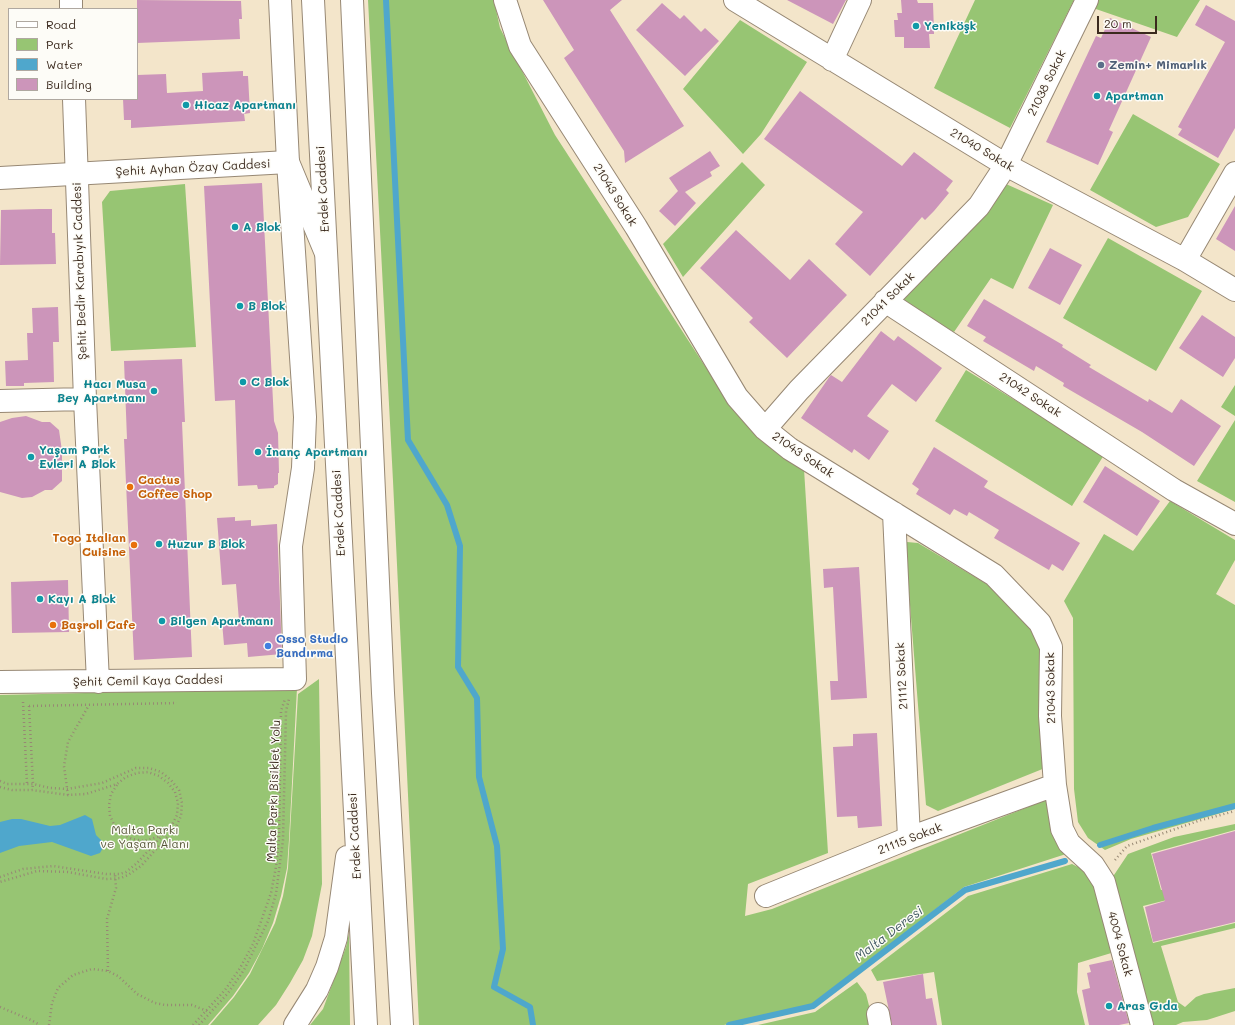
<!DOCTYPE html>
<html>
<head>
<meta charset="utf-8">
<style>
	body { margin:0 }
	#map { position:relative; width:1235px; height:1025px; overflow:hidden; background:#f3e5ca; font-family:Mali,sans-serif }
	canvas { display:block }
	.legend { position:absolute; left:8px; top:8px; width:130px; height:92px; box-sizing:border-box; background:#fdfcf7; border:1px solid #afa8a0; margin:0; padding:5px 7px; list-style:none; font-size:12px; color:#3b2a1e }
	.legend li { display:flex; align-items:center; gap:8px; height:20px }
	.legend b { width:20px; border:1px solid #afa8a0 }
	.scale { position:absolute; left:1097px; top:16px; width:60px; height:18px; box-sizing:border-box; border:2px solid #3b2a1e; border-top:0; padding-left:5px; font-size:12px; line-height:14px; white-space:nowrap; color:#3b2a1e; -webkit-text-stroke:3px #fdfcf7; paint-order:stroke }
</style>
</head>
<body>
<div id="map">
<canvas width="1235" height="1025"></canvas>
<ul class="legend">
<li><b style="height:5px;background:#fff"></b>Road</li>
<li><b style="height:11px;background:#97c573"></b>Park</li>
<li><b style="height:11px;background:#4fa7cc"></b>Water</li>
<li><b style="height:11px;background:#cc95ba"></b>Building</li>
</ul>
<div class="scale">20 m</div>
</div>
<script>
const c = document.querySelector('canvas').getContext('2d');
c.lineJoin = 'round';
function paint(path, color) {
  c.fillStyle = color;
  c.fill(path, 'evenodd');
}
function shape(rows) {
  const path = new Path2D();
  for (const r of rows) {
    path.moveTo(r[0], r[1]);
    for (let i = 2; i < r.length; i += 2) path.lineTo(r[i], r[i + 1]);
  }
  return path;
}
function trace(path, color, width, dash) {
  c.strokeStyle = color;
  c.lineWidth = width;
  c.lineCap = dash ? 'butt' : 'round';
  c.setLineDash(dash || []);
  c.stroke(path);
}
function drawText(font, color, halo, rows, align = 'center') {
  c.font = font + ' Mali,sans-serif';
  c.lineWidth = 3;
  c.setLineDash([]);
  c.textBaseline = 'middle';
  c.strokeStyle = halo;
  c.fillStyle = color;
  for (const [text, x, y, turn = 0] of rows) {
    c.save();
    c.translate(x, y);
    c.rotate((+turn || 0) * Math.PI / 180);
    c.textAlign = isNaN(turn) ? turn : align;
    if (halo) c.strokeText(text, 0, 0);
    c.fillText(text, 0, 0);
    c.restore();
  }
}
const green = shape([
	[368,0,494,0,500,28,555,135,712,377,804,469,828,853,748,884,745,916,772,909,1048,799,1066,854,964,887,811,1006,724,1025,419,1025,393,481],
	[975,0,1074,0,1010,128,934,88],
	[1097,0,1200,0,1177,37,1093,8],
	[740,20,807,62,761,134,743,154,683,89],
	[1133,114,1220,164,1188,217,1156,227,1090,190],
	[742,162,765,185,683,277,663,244],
	[185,184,196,347,111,351,102,202,110,191],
	[1006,184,1053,205,1013,289,991,278,954,332,904,304,905,293],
	[1108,238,1202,291,1156,371,1063,318],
	[966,370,1104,455,1072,506,935,421],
	[1235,385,1235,416,1221,407],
	[1235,420,1235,502,1197,481],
	[1170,501,1235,540,1235,560,1216,594,1235,605,1235,809,1131,839,1105,850,1088,838,1078,822,1074,789,1073,618,1064,601,1104,534,1133,551],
	[907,542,918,543,990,586,1020,616,1039,641,1045,768,938,811,926,805,906,555],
	[319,679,322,884,312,936,303,960,290,983,276,1005,258,1025,210,1025,234,997,250,974,275,923,283,896,288,868,298,694],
	[297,688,289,840,287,868,281,896,273,923,262,949,249,973,233,996,215,1017,208,1025,0,1025,0,695],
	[1235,824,1235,830,1151,853,1161,890,1235,870,1235,883,1143,906,1153,943,1235,923,1235,928,1161,946,1178,1002,1185,1007,1196,997,1204,994,1235,988,1235,1011,1207,1020,1183,1022,1176,1025,1154,1025,1112,878,1128,854,1174,837],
	[1072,864,1086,871,1097,888,1118,951,1078,963,1077,992,1085,1025,942,1025,934,972,877,981,871,970,968,896],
	[349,933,350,1025,310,1025,323,1009,346,947],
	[857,982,866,994,874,1025,758,1025,815,1012]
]);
const water = shape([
	[85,815,92,819,96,835,105,844,100,853,91,856,52,842,19,846,0,853,0,822,12,819,21,819,50,826,60,825]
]);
const stream = shape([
	[386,0,408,440,447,505,460,546,458,667,477,698,479,777,497,846,503,949,494,987,530,1007,533,1025],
	[1100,845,1153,828,1235,806],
	[729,1025,813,1006,965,890,1065,861]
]);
const building = shape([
	[137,0,241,1,242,19,239,19,240,39,137,43],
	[543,0,622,0,610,10,684,126,625,163,624,151,564,58,574,50],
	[787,0,846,0,833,24],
	[901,0,917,0,918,3,933,3,934,32,934,34,929,34,930,48,904,48,904,37,895,37,894,20,898,20,897,13,902,13],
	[662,3,680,19,684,15,701,32,705,28,719,41,685,76,636,30],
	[1206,5,1235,21,1235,128,1218,158,1178,135,1182,129,1178,127,1225,42,1195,25],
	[1110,18,1151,37,1109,130,1113,132,1098,165,1046,142,1096,36,1101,38],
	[243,71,243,76,248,76,250,113,244,114,245,121,131,128,131,120,124,120,123,99,137,99,137,75,166,74,167,93,203,91,202,73],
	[800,91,902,166,914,152,953,181,946,190,949,193,934,211,925,220,922,217,870,276,835,244,863,212,764,139],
	[710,151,720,166,710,172,712,176,685,192,696,203,675,226,659,211,678,191,669,178],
	[262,183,274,421,278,433,279,473,278,473,278,484,274,486,274,488,258,489,257,485,238,486,235,400,215,401,204,186],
	[1235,206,1235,251,1216,239],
	[40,209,52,209,52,233,55,233,56,264,0,265,1,210],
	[736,230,790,280,809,259,847,295,787,358,749,322,753,318,700,268],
	[1050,248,1082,265,1060,305,1028,288],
	[984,299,1063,345,1062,347,1091,365,1089,367,1148,402,1149,399,1172,413,1181,399,1221,426,1194,466,1142,432,1063,386,1064,383,1036,366,1034,371,983,341,986,337,967,326],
	[58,307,59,342,53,342,54,382,24,383,24,386,6,386,5,361,28,360,27,333,33,333,32,308],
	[1202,315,1235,337,1235,358,1223,377,1179,348],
	[881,331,894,341,898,336,942,368,916,402,892,384,867,416,889,431,869,460,854,449,852,453,801,418,830,376,831,375,842,382],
	[182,359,185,422,182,422,192,657,134,660,124,439,127,439,124,361],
	[26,416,42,422,50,422,59,430,62,451,62,481,52,490,45,490,32,497,22,498,0,492,0,422,12,418],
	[934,447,988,481,984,487,1080,543,1063,571,1052,564,1049,570,994,538,999,530,969,512,967,516,954,509,950,515,916,494,919,489,912,484],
	[1105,466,1160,501,1137,536,1083,502],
	[235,517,235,521,251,520,251,526,277,524,282,654,248,657,247,643,224,645,222,622,239,621,236,584,222,585,217,518],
	[859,567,867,698,831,700,830,681,838,681,833,587,824,588,823,569],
	[68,580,69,632,12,633,11,582],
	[877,733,882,826,858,828,857,816,837,817,833,747,853,746,853,734],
	[1235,831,1235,922,1153,942,1145,907,1165,901,1152,854],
	[1112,960,1129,1023,1119,1025,1089,1025,1082,990,1090,988,1087,973,1091,972,1089,965],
	[923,974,926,999,932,998,937,1025,892,1025,883,982]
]);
const path = shape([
	[23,702,27,784],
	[29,706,177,703],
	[29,706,33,784,32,790],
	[0,781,7,784,33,784,50,788,67,789,102,783,136,768,149,768,161,772,171,780,179,790,182,803,181,816,176,827,141,866,128,875,121,878,106,879,68,872,37,871,0,882],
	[117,785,111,794,109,805,110,816,115,826,122,834,132,839,144,841,161,836],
	[0,787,12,790,32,790,68,795,86,794,117,784,126,777,137,773,148,772,159,776,168,783,175,792,178,803,177,815,172,825,137,863,126,872,120,874,106,874,53,866,23,869,0,877],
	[68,795,64,766,68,742,89,705],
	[1115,860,1127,846,1198,821,1235,811],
	[108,971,107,919,116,888,115,874],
	[0,1007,31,1020,40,1025],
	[49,1025,52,1003,58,988,73,975,92,969,108,971,118,976,137,994,155,1003,165,1005,192,1005,207,1011],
	[193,1025,225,990,240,968,253,944,271,893,276,867,279,839,281,711,285,699],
	[199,1025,228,993,244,970,268,921,276,894,283,840,286,711,289,699]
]);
const minor = shape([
	[71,0,71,9],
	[505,0,520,46,636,227,737,397,765,429,790,449,994,575,1040,623,1051,647,1050,716,1055,785,1062,829,1069,843,1093,865,1104,882,1142,1025],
	[735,0,1006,165,1185,260,1235,290],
	[832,60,860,0],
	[74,99,85,399,98,682],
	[1185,260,1235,173],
	[885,301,1174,490,1235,524],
	[0,401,85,399],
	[765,429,799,390,979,206,1006,165,1087,0],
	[894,513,909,838],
	[0,682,295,679,291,546,303,468,305,417,288,162,280,0],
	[766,896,909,838,1055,785],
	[878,1014,880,1025]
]);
const major = shape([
	[0,178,288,162,325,251]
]);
const highway = shape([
	[313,0,366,1025],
	[352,0,383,693,402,1025],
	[295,1025,317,990,327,967,336,938,347,857]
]);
const markers = [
	[916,26,4,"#0f9aa8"],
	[1101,65,4,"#5c6f8a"],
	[1097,96,4,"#0f9aa8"],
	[186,105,4,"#0f9aa8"],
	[235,227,4,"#0f9aa8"],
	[240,306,4,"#0f9aa8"],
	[243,382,4,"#0f9aa8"],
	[154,391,4,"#0f9aa8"],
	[258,452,4,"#0f9aa8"],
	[31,457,4,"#0f9aa8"],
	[130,487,4,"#e8710a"],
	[159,544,4,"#0f9aa8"],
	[134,545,4,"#e8710a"],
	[40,599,4,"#0f9aa8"],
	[162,621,4,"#0f9aa8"],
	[53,625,4,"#e8710a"],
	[268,646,4,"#3f7fe0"],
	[1109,1006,4,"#0f9aa8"]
];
const cultureNames = [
	["Yeniköşk",924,26],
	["Apartman",1105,96],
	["Hicaz Apartmanı",194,105],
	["A Blok",243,227],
	["B Blok",248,306],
	["C Blok",251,382],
	["Hacı Musa",146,384,"right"],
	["Bey Apartmanı",146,398,"right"],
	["Yaşam Park",39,450],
	["Evleri A Blok",39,464],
	["İnanç Apartmanı",266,452],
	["Huzur B Blok",167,544],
	["Kayı A Blok",48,599],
	["Bilgen Apartmanı",170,621],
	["Aras Gıda",1117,1006]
];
const serviceNames = [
	["Zemin+ Mimarlık",1109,65]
];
const streetNames = [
	["21038 Sokak",1047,83,-64],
	["21040 Sokak",982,150,31],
	["Şehit Ayhan Özay Caddesi",193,168,-3],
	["Erdek Caddesi",323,189,-93],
	["21043 Sokak",615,195,58],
	["Şehit Bedir Karabıyık Caddesi",80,271,-92],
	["21041 Sokak",888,299,-45],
	["21042 Sokak",1030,395,33],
	["21043 Sokak",803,455,34],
	["Erdek Caddesi",339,513,-93],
	["21112 Sokak",902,676,-93],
	["Şehit Cemil Kaya Caddesi",148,681,-1],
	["21043 Sokak",1051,688,-91],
	["Malta Parkı Bisiklet Yolu",274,791,-88],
	["Erdek Caddesi",355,836,-93],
	["21115 Sokak",910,839,-21],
	["4004 Sokak",1120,944,75]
];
const foodNames = [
	["Cactus",138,480],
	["Coffee Shop",138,494],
	["Togo Italian",126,538,"right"],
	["Cuisine",126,552,"right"],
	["Başroll Cafe",61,625]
];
const shopNames = [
	["Osso Studio",276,639],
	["Bandırma",276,653]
];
const parkNames = [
	["Malta Parkı",145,830],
	["ve Yaşam Alanı",145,844]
];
const waterNames = [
	["Malta Deresi",889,934,-37]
];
paint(green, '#97c573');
paint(water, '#4fa7cc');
trace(stream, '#4fa7cc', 6);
paint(building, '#cc95ba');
trace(minor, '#978874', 24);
trace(major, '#978874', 24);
trace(highway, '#978874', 24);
trace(path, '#978874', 2.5, [1, 3]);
trace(minor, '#fff', 22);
trace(major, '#fff', 22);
trace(highway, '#fff', 22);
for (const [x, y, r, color] of markers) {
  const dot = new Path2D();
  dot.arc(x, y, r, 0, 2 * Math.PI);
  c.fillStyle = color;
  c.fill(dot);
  trace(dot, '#fdfcf7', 1.5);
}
drawText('bold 12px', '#0d838f', '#fdfcf7', cultureNames, 'left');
drawText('bold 12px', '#4e5e75', '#fdfcf7', serviceNames, 'left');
drawText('12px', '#3b2a1e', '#fdfcf7', streetNames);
drawText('bold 12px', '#c56008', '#fdfcf7', foodNames, 'left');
drawText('bold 12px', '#366cbe', '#fdfcf7', shopNames, 'left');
drawText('12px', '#575838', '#fdfcf7', parkNames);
drawText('italic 13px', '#435c64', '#fdfcf7', waterNames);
</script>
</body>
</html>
